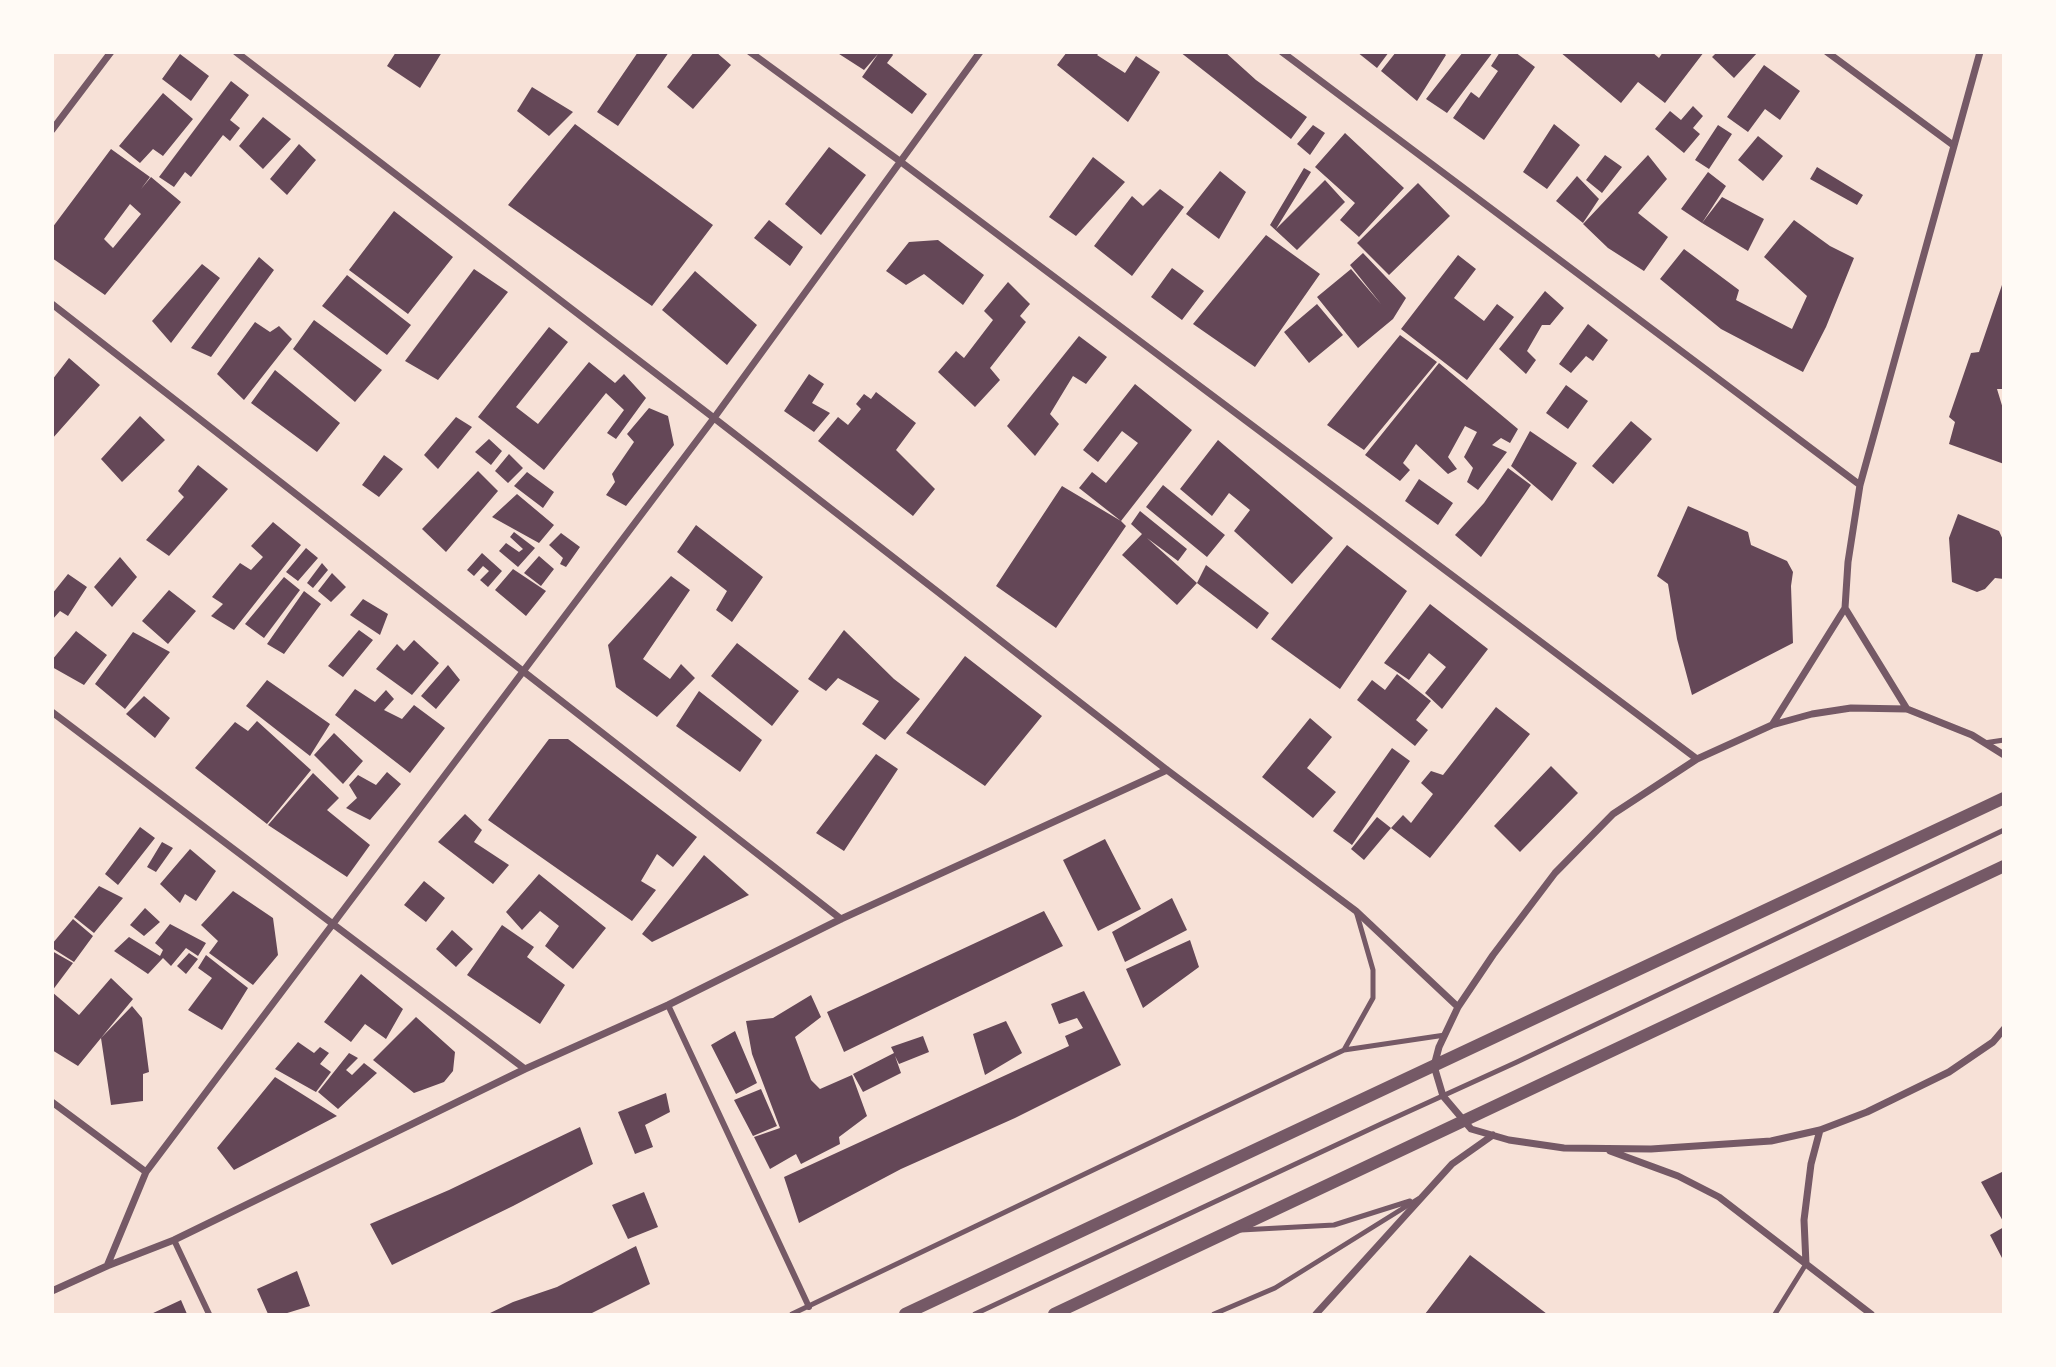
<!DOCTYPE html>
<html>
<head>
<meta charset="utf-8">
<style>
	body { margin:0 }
	#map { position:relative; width:2056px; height:1367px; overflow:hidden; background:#f7e1d7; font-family:"PT Sans",sans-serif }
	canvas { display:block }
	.frame { position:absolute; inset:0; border:54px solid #fffaf5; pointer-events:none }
</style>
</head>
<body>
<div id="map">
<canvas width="2056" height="1367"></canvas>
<div class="frame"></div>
</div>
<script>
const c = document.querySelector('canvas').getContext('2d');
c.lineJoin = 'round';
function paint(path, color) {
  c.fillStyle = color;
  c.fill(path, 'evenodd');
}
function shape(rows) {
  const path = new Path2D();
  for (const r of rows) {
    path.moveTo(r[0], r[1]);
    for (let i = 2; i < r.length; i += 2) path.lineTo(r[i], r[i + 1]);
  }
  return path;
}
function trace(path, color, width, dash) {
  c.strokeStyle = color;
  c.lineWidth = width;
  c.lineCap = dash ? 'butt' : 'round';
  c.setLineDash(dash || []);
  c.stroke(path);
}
const building = shape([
	[396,52,442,52,420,88,387,66],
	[638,52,669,52,618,126,597,112],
	[694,52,716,52,731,65,693,109,667,87],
	[836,52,891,52,893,55,887,63,927,94,912,114,862,77,878,54,864,70],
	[1067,52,1100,52,1097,55,1125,73,1136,56,1160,72,1128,122,1057,65],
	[1180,52,1225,52,1256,80,1307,117,1291,139],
	[1357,52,1389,52,1377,68],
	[1396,52,1443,52,1446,55,1417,101,1381,71],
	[1463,52,1493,52,1447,113,1426,99],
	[1500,52,1515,52,1535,67,1484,140,1453,118,1471,92,1479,98,1498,71,1491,66],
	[1560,52,1652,52,1659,58,1663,52,1704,52,1665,103,1638,82,1621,103],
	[1717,52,1758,52,1734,78,1712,57],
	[180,54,209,76,191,101,162,79],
	[1764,65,1800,91,1780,120,1765,109,1748,132,1727,117],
	[231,81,249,95,230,120,240,128,230,141,223,135,191,177,185,172,174,187,159,177],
	[532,87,573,112,549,136,517,111],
	[163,93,193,119,163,156,153,149,140,163,119,146],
	[1693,106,1703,116,1693,128,1700,134,1684,153,1655,129,1670,111,1681,120],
	[263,117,291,139,263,169,239,146],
	[575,124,713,225,652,306,508,205],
	[1554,124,1580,145,1547,189,1523,172],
	[1313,125,1325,133,1310,155,1297,144],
	[1718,125,1732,134,1709,169,1695,160],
	[1345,133,1404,188,1359,237,1340,220,1355,203,1315,167],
	[1758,136,1783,156,1763,181,1738,160],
	[299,144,316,160,287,195,270,179],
	[829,147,866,175,821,235,785,204],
	[111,149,150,177,141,189,151,177,181,202,105,295,52,258,52,228],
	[130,204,141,214,113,248,104,239],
	[1605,155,1622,167,1602,193,1586,180],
	[1648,155,1667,179,1638,213,1668,237,1644,271,1608,248,1583,224],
	[1093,157,1125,182,1076,236,1049,217],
	[1817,167,1863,195,1857,205,1810,179],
	[1304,168,1311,172,1276,229,1325,180,1345,202,1297,250,1270,225],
	[1220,171,1246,192,1219,239,1186,214],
	[1708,172,1726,186,1702,223,1681,209],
	[1577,176,1599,199,1583,223,1556,201],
	[1418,183,1450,216,1389,275,1357,243],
	[1160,189,1184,207,1132,276,1094,246,1132,196,1143,206],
	[1722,197,1764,219,1748,251,1702,223],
	[394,211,453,257,408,314,349,270],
	[769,220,803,247,790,266,754,238],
	[1794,220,1830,246,1854,258,1826,327,1803,372,1721,329,1660,279,1684,249,1739,290,1736,300,1792,329,1807,296,1764,257],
	[1266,235,1320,274,1255,367,1193,324],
	[938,240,984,275,963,305,924,274,906,285,886,271,909,242],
	[1363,253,1406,298,1393,319,1358,348,1317,297,1351,269,1381,304,1350,265],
	[1458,255,1476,269,1454,298,1484,321,1497,304,1514,317,1467,380,1401,329],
	[259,257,274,270,211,357,191,348],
	[202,264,220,278,171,343,152,321],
	[1172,268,1204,291,1182,320,1151,297],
	[474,269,508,292,438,380,405,361],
	[695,271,757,325,727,365,662,310],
	[347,275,411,325,387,355,322,306],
	[1008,282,1030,304,1020,316,1026,322,990,368,1000,380,975,407,938,372,956,351,964,358,993,320,984,311],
	[2003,282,2004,389,1997,389,2004,412,2004,464,1949,444,1955,422,1949,417,1971,353,1979,352],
	[1545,291,1564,308,1550,325,1542,325,1527,351,1536,360,1526,374,1499,349],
	[1317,304,1343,335,1309,363,1284,332],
	[314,320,382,370,355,402,293,349],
	[255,322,270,332,279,326,292,339,244,400,217,374],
	[1588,324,1608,340,1593,361,1586,356,1571,373,1559,364],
	[549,327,568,342,516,407,538,424,589,362,615,383,624,374,646,398,616,439,607,433,624,410,606,393,544,470,478,417],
	[1400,335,1437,362,1364,450,1327,425],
	[1079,336,1107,357,1086,384,1073,376,1050,414,1059,424,1035,456,1007,426],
	[69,358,100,385,52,439,52,380],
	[1439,363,1518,429,1510,443,1501,438,1492,445,1507,452,1478,490,1467,482,1473,468,1464,457,1477,432,1465,426,1448,457,1457,469,1448,474,1416,444,1403,463,1410,470,1400,481,1365,455],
	[275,370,340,423,317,452,251,403],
	[809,374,824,384,812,403,830,413,814,432,784,411],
	[1135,384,1192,430,1121,521,1126,526,1056,628,996,586,1062,486,1121,521,1079,488,1092,472,1106,483,1138,443,1122,431,1098,462,1083,450],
	[1566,385,1588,401,1568,429,1546,413],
	[876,392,916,423,896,450,935,489,913,516,818,441,838,417,848,425,861,409,856,404,864,394,871,399],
	[649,408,668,416,674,445,626,506,606,495,615,482,612,474,634,442,627,434],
	[140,416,165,440,122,482,101,459],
	[456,417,472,427,438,469,424,455],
	[1631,421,1652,439,1613,484,1592,466],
	[1530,431,1577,463,1552,501,1511,466],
	[489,439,502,451,491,465,475,452],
	[1218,440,1333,538,1292,584,1234,531,1250,510,1229,493,1212,516,1180,489],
	[509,454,523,468,508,483,495,471],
	[384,455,403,469,379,497,362,485],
	[198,465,228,489,169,556,146,540,184,497,178,491],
	[1508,468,1531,485,1481,557,1455,535,1484,503],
	[478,471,498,491,446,552,422,529],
	[527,472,554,492,543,508,514,486],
	[1419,479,1453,503,1438,525,1405,501],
	[1163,485,1225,535,1207,557,1146,507],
	[517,494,554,525,539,543,492,517],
	[1688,506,1748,532,1751,545,1787,561,1793,572,1791,586,1793,643,1692,695,1677,639,1668,584,1657,576],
	[1140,511,1187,549,1178,561,1147,538,1197,583,1206,565,1269,613,1257,629,1197,583,1177,605,1122,555,1142,534,1131,524],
	[1958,514,1999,531,2004,542,2004,579,1995,578,1985,589,1977,592,1952,582,1949,538],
	[273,522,301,545,234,630,211,616,223,604,212,597,240,563,251,570,263,557,251,546],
	[696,525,763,577,732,622,716,610,727,591,677,552],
	[514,532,535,548,518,567,499,551,506,543,519,552,523,549,510,537],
	[561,533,580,547,566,567,560,564,563,558,549,545],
	[1347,545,1407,591,1340,689,1271,639],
	[306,548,318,558,298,581,286,572],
	[482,553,502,571,488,587,480,580,489,571,483,566,474,576,467,570],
	[539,556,554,569,541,586,524,573],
	[120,557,137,577,112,607,94,587],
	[322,563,328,570,313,588,307,583],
	[513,569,546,591,526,616,495,590],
	[332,573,346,587,331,602,318,591],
	[68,574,87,587,68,616,60,611,52,620,52,594],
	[671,576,690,590,643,659,670,679,681,664,695,678,657,717,616,687,608,645],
	[284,577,300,590,264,638,245,624],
	[169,590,196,611,168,644,142,621],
	[304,591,321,604,284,654,267,644],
	[363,599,388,614,380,635,350,615],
	[1430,604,1488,649,1442,709,1425,693,1446,667,1429,653,1409,680,1384,663],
	[359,630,373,640,343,677,328,666],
	[844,630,894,679,920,699,885,740,862,724,879,701,838,678,826,691,808,679],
	[76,631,107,655,84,685,52,667,52,660],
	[133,632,170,652,125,709,95,684],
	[414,640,439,663,412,695,376,669,397,644,404,651],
	[737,643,799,691,772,726,711,676],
	[965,656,1042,716,985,786,906,733],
	[448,665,460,680,436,709,421,696],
	[1397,674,1431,701,1416,720,1428,730,1415,746,1357,700,1372,680,1385,690],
	[267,680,330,724,310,756,246,706],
	[355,689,375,702,386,690,394,699,384,710,402,719,414,705,445,728,410,773,335,715],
	[699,691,762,740,740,772,676,726],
	[144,696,170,718,155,738,126,714],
	[1496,707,1530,734,1430,858,1391,828,1403,815,1411,823,1433,794,1421,783,1431,771,1443,775],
	[1310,718,1332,737,1307,768,1336,792,1313,818,1262,777],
	[257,721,311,770,267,824,195,768,235,722,248,731],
	[334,733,363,761,343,784,314,755],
	[549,739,568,739,697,837,673,867,657,854,641,881,656,890,632,921,488,820],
	[1392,748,1410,761,1352,845,1333,831],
	[876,754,898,769,844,851,816,833],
	[1551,766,1578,793,1520,852,1494,826],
	[387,772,401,784,370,820,346,808,357,798,349,785,358,775,376,785],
	[313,773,339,798,327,810,370,845,347,877,268,825],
	[465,814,482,830,474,842,509,865,493,884,438,842],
	[1377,817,1391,828,1364,860,1351,849],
	[140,827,155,838,118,885,105,874],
	[1105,839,1141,909,1098,931,1063,860],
	[162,842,173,848,156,872,147,867],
	[190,849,216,871,196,901,185,894,180,903,160,884],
	[704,855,749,895,652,942,642,934],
	[539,874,606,928,573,969,545,946,559,926,540,911,522,930,506,912],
	[424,881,445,898,426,922,404,905],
	[99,886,123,898,94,933,74,917],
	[233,891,273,918,278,955,253,985,209,953,218,941,201,925],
	[1172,898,1187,930,1125,962,1112,932],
	[145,908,160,922,144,936,130,925],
	[1044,911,1063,946,844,1052,827,1012],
	[73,919,93,936,74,962,52,948,52,944],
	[170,924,206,943,198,956,186,948,171,966,163,958,148,974,114,951,129,937,160,956,163,950,155,943],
	[502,925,534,947,527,957,565,985,540,1024,467,975],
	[452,930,473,949,456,967,436,949],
	[1190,940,1199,967,1143,1008,1126,969],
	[52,951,73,963,52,991],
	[189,953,198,959,186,974,177,966],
	[206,955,248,988,222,1030,188,1010,212,978,198,968],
	[361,974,403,1009,386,1039,365,1024,351,1042,324,1022],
	[111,978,133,999,78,1066,52,1050,52,992,79,1015],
	[1084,991,1121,1065,1015,1118,901,1169,799,1223,784,1177,1069,1046,1065,1036,1083,1028,1077,1018,1059,1024,1051,1004],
	[811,995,821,1017,795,1037,811,1080,820,1089,852,1075,867,1116,839,1137,840,1144,801,1164,796,1154,770,1169,754,1137,780,1128,752,1054,746,1021,773,1018],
	[132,1006,142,1018,149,1072,143,1074,143,1101,111,1105,101,1038],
	[416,1017,455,1052,453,1071,444,1082,414,1093,373,1060],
	[1006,1021,1022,1053,985,1075,973,1034],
	[735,1031,757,1083,736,1094,711,1045],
	[923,1036,929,1052,899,1064,895,1056,901,1073,863,1092,853,1074,894,1053,891,1047],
	[298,1042,314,1053,320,1047,329,1053,320,1064,331,1072,316,1092,275,1069],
	[349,1053,358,1058,346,1070,352,1075,364,1063,377,1073,338,1109,318,1092],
	[275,1077,337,1116,234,1170,217,1148],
	[761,1089,777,1126,753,1136,734,1100],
	[666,1093,670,1112,645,1125,653,1147,635,1154,618,1112],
	[580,1127,593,1164,513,1206,392,1265,370,1224,449,1190],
	[2004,1171,2004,1223,1981,1182],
	[644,1192,658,1227,628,1239,612,1205],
	[2004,1227,2004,1257,2002,1258,1990,1235],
	[636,1246,650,1284,590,1314,488,1314,513,1302,557,1287],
	[1470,1255,1547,1314,1425,1314],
	[297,1271,310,1306,284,1314,268,1314,257,1289],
	[181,1300,187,1314,151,1314]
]);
const service = shape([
	[1984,743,2004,740],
	[1344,1050,1373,998,1373,970,1356,911],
	[1241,1230,1334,1225,1410,1201],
	[792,1314,1344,1050,1445,1035],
	[975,1314,1381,1124,1517,1062,2004,830],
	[1214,1314,1275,1288,1418,1199],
	[1775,1314,1806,1264]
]);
const pedestrian = shape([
	[668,1005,809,1307],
	[174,1240,209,1314]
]);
const minor = shape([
	[236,52,714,418,1167,770,1356,911,1458,1007],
	[750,52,901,162,1697,759],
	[1282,52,1860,485],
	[1827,52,1953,145],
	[52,130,111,52],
	[52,304,841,919],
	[1907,709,1845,608,1848,562,1860,485,1980,52],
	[52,712,525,1069],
	[1772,725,1845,608],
	[2004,755,1972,735,1907,709,1851,708,1812,714,1772,725,1697,759,1613,814,1555,873,1493,955,1458,1007,1439,1047,1434,1066,1443,1096,1471,1129,1509,1140,1564,1148,1651,1149,1771,1141,1820,1130,1867,1112,1949,1072,1993,1042,2004,1029],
	[52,1102,146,1172],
	[1610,1151,1678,1176,1719,1197,1871,1314],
	[1806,1264,1804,1220,1811,1164,1820,1130],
	[107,1266,146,1172,714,418,980,52],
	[52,1291,107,1266,174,1240,525,1069,668,1005,841,919,1167,770],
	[1316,1314,1452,1164,1493,1135]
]);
const tertiary = shape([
	[905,1314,2004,798],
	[1054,1314,2004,866]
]);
paint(building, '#644757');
trace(service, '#755966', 5);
trace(pedestrian, '#755966', 6);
trace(minor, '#755966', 7);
trace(tertiary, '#755966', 12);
</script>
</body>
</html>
